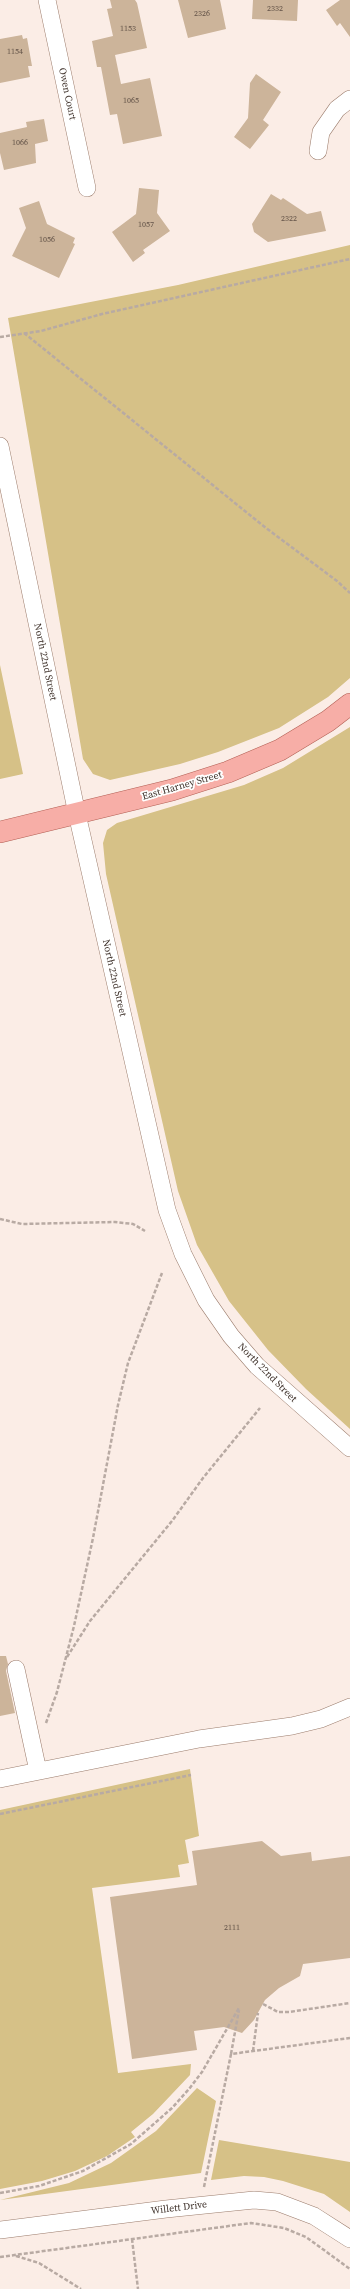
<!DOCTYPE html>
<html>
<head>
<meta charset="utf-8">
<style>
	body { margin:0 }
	canvas { display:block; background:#fbede6 }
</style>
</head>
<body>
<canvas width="350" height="2289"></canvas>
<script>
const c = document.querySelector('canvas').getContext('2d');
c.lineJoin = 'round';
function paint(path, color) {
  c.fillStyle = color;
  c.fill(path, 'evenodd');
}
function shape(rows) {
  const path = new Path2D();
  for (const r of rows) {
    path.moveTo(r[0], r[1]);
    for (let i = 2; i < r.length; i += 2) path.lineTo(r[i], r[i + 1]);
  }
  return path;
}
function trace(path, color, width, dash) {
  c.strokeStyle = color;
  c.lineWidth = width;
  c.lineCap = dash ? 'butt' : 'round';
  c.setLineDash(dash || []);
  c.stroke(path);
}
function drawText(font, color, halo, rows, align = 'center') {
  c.font = font + ' "Source Serif 4",serif';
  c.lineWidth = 3.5;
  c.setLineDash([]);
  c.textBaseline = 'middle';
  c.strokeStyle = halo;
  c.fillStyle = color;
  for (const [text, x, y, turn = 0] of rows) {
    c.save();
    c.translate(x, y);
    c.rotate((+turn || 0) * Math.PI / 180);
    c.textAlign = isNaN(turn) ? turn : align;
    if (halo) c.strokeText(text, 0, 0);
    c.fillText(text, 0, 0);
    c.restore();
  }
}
const green = shape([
	[350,245,350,678,328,697,279,728,218,752,180,764,110,780,93,774,83,759,8,318,178,285],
	[0,665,23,774,0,779],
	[350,727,350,1429,306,1389,268,1350,229,1301,197,1245,178,1191,106,874,103,843,107,830,117,823,244,785,283,768],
	[190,1769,199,1836,185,1840,189,1863,178,1865,180,1877,92,1888,118,2073,191,2064,190,2075,153,2114,131,2132,135,2137,107,2156,75,2171,42,2181,0,2189,0,1810],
	[197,2088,216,2101,201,2173,0,2200,69,2183,111,2163,156,2131],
	[219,2140,350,2162,350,2212,324,2194,283,2181,264,2177,244,2176,211,2180]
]);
const building = shape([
	[110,0,135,0,137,3,147,48,115,55,121,84,150,78,162,136,123,144,117,114,110,115,101,67,97,67,92,41,113,36,107,9,112,8],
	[178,0,220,0,226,29,188,38],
	[253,0,298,0,297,21,252,19],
	[340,0,350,0,350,37,340,23,337,26,326,10],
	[22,35,23,39,27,38,32,66,28,66,30,77,0,83,0,39],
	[256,74,281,92,263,120,269,125,250,149,234,137,248,118,250,83],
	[44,119,48,141,35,144,36,163,4,170,0,153,0,133,27,127,26,122],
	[139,188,159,190,157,213,170,231,143,250,145,253,133,262,112,232,136,214],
	[271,194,281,200,283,198,307,214,321,211,326,231,268,242,254,232,252,224],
	[39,201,47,224,75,238,73,243,75,244,59,278,12,256,26,228,19,208],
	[0,1656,6,1656,8,1664,6,1671,15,1713,0,1716],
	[262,1841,281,1856,311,1852,312,1861,350,1856,350,1958,303,1964,300,1976,279,1988,265,2000,254,2020,242,2033,224,2027,194,2031,197,2050,132,2059,110,1897,197,1885,192,1851]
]);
const path = shape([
	[24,333,266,528,337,581,350,593],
	[0,337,41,331,102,314,350,259],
	[0,1219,22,1224,115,1222,133,1224,145,1231],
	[67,1657,90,1621,172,1521,203,1478,260,1408],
	[46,1723,57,1692,74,1626,93,1538,118,1405,128,1363,162,1273],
	[0,1814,191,1775],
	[263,2004,278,2012,289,2012,350,2003],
	[253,2051,258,2013],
	[231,2054,239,2010],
	[204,2187,231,2054,350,2038],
	[0,2193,39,2186,83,2171,131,2144,172,2108,189,2089,202,2072,239,2008],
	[132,2239,138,2289],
	[16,2256,39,2263,81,2289],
	[0,2257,251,2223,284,2228,306,2237,350,2269]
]);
const minor = shape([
	[47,0,87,188],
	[318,151,321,132,337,109,350,99],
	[0,446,77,814,167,1210,183,1254,206,1300,231,1336,257,1366,350,1448],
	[16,1669,38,1771],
	[0,1779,199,1739,292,1726,321,1719,350,1707],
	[0,2230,166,2209,254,2200,277,2202,314,2216,350,2239]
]);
const major = shape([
	[0,832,172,790,228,772,280,750,328,721,350,704]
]);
const numberNames = [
	["2332",275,9],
	["2326",202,14],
	["1153",128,29],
	["1154",15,52],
	["1065",131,101],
	["1066",20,143],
	["2322",289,219],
	["1057",146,225],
	["1056",47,240],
	["2111",232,1928]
];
const streetNames = [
	["Owen Court",67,94,78],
	["North 22nd Street",45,662,78],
	["East Harney Street",182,786,-16],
	["North 22nd Street",114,978,77],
	["North 22nd Street",267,1373,45],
	["Willett Drive",179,2208,-7]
];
paint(green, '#d6c187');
paint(building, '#ccb49a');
trace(minor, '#9b7c6c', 18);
trace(major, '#b36055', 22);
trace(path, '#b8aaa3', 2.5, [4, 2]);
trace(minor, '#fff', 17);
trace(major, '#f7aea7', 21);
drawText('8px', '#625247', null, numberNames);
drawText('10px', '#3f322b', '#fff', streetNames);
</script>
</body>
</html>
